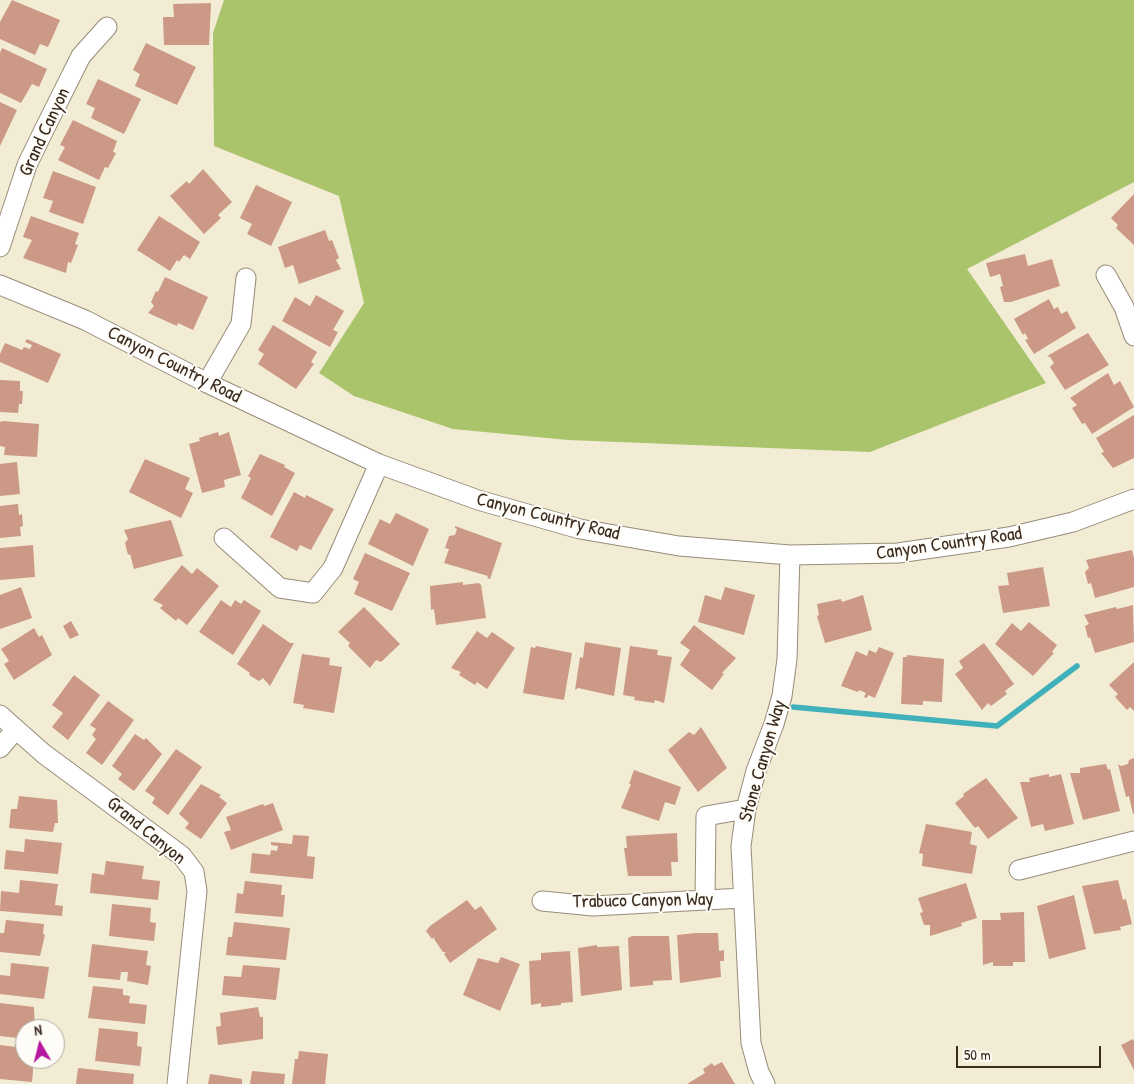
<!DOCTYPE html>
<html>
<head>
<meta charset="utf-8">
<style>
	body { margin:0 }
	#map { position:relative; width:1134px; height:1084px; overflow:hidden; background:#f3ecd5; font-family:"Patrick Hand",sans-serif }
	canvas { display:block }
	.north { position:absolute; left:15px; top:1019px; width:50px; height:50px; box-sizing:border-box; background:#fdfcf7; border:1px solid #afa8a0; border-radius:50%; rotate:352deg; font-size:14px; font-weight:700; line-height:20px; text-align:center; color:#3b2a1e }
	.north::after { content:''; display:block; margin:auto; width:18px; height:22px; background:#b5179e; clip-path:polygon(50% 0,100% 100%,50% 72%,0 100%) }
	.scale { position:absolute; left:956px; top:1046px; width:145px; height:22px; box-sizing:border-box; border:2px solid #3b2a1e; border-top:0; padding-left:6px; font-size:15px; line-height:18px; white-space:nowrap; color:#3b2a1e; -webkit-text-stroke:4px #fdfcf7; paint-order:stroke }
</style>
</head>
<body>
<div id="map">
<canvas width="1134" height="1084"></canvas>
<div class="north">N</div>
<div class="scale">50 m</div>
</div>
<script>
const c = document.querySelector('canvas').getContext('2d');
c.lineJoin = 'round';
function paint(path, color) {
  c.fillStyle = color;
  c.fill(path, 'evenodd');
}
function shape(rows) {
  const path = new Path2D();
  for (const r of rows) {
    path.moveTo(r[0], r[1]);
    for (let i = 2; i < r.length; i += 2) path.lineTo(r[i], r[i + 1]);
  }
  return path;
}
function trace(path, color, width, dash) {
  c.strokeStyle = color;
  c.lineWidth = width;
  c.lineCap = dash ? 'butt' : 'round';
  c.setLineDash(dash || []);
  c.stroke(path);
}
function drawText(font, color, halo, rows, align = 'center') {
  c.font = font + ' "Patrick Hand",sans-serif';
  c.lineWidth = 4;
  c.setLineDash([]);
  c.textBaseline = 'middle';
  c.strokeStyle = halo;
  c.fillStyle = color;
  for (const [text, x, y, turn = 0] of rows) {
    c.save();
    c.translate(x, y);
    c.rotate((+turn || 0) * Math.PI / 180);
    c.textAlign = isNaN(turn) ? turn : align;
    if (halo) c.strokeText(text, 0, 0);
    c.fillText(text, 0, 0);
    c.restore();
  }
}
const green = shape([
	[224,0,1134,0,1134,182,967,269,1046,383,870,452,568,440,453,429,354,396,319,373,364,303,339,196,214,146,213,33]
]);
const stream = shape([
	[793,707,997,726,1077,666]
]);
const building = shape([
	[12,0,60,20,48,47,40,44,35,55,0,39,0,22],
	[211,3,209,45,164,45,163,17,174,17,173,4],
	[146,43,196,67,177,105,135,86,140,74,133,70],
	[2,48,47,69,39,87,32,84,21,103,0,93,0,53],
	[98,79,141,99,124,134,91,118,95,108,86,104],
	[0,102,17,110,0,146],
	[73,120,117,141,113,152,116,153,108,168,105,167,99,180,58,160,65,147,60,145],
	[203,169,232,202,218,215,221,218,204,234,170,196,187,181,189,184],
	[53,171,96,187,83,224,49,212,53,201,43,198],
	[256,185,292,202,271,246,247,234,252,224,240,218],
	[1134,194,1134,245,1116,228,1118,225,1111,218],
	[31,216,79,233,75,244,78,245,71,263,68,262,66,273,23,258,32,240,23,237],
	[159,216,200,242,190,259,184,255,179,262,177,260,170,271,137,250],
	[325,230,329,241,332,240,339,258,336,260,341,269,299,284,293,265,285,268,278,247],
	[1025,254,1028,266,1052,259,1060,286,1011,302,1004,302,1000,287,1003,286,1000,274,990,277,986,263],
	[165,277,208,297,193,330,178,323,177,326,148,313,154,306,151,302,156,291,158,292],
	[316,295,344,311,333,330,338,332,330,347,282,321,295,297,310,306],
	[1049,299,1054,309,1058,307,1061,314,1067,311,1076,328,1034,354,1025,340,1028,339,1025,333,1023,335,1014,319],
	[273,325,317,352,311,362,314,364,296,389,258,364,264,354,258,350],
	[1088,333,1109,365,1065,390,1050,367,1054,363,1050,357,1047,356],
	[27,339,61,354,48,383,0,362,0,354,5,343,22,350,24,347,30,349,32,345,25,342],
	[1108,373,1114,385,1120,381,1134,407,1092,434,1085,423,1082,424,1072,408,1077,405,1070,398],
	[0,380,20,381,20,391,23,391,22,404,19,404,18,413,0,412],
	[1134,415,1134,458,1113,468,1101,453,1104,452,1096,438],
	[3,421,39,424,37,457,4,455,5,447,0,446,0,422],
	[218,432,219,436,229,432,241,475,224,480,225,487,202,493,189,444,200,441,199,438],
	[260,454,285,465,284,467,295,473,272,516,241,498,251,478,248,476],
	[145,459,190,478,185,489,193,493,181,518,129,492],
	[17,462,20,494,0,496,0,464],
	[294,492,305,498,306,495,334,509,311,550,300,545,297,551,270,537],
	[18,504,19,515,22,514,23,526,20,527,21,536,0,538,0,506],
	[396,513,429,529,413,566,368,544,380,519,390,524],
	[171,520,183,556,134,569,130,554,128,555,125,543,128,539,124,530],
	[455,526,502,543,490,579,487,578,488,576,444,563,449,549,445,548,449,536,455,535,457,529,455,528],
	[33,545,35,577,0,580,0,548],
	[1132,550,1134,558,1134,587,1095,598,1091,583,1088,584,1085,572,1089,568,1086,560],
	[365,553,410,573,392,611,354,594,359,582,353,579],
	[182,565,192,574,197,568,219,586,187,625,178,618,176,621,160,608,163,605,153,600],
	[1043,567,1050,606,1003,613,998,586,1009,585,1007,573],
	[463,582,463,585,479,583,481,585,486,618,436,625,434,609,431,610,430,586],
	[21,587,32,618,0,629,0,595],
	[725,587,755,595,744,635,698,622,705,595,721,600],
	[863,595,872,630,825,643,817,616,819,615,817,604,841,599,842,602],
	[221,600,231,607,235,600,241,604,244,600,261,611,233,655,199,632],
	[1133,605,1134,642,1095,653,1090,637,1088,638,1085,626,1089,624,1084,615,1116,607,1117,609],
	[364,607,400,644,381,662,376,660,370,668,348,646,350,643,338,632],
	[71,621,79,635,70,639,63,626],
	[1029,622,1057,645,1052,652,1054,653,1033,676,995,644,1012,623,1021,631],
	[263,624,290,643,294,643,270,686,263,678,259,681,249,675,250,673,237,664],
	[694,625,736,658,722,673,724,674,712,690,680,665,690,650,680,643],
	[34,628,39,637,42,635,52,655,14,680,4,664,9,661,1,649],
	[477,631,487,638,492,632,515,648,487,689,477,682,475,685,459,675,461,672,451,668],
	[585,642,621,648,614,696,578,688,575,690,580,657,583,658],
	[984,643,1014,684,1005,691,1007,694,991,706,988,703,982,710,955,674,963,668,959,661],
	[536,646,572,653,564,700,523,693,531,647,535,648],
	[630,646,658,650,657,655,672,657,664,703,655,700,654,703,634,700,635,697,623,695],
	[879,647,894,653,875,698,868,695,867,698,864,697,866,693,859,690,858,692,841,686,856,651,867,656,869,650,876,653],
	[302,654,330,658,329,665,342,667,334,713,303,708,304,705,293,703],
	[907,655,944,659,942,702,923,701,923,705,901,704,903,657,907,657],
	[1134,662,1134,711,1130,707,1127,710,1115,697,1118,694,1109,685],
	[74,675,100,695,68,740,52,727,63,713,52,705],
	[108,701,134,720,102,765,86,753,96,739,92,735,96,729,90,725],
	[701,727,727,768,698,792,668,750,689,732,694,735],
	[135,734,144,740,146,738,162,754,134,791,118,779,122,774,112,766],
	[176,749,202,767,168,815,152,803,155,798,145,791],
	[1134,758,1134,814,1133,814,1129,796,1126,797,1118,764,1121,766,1128,764,1129,760],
	[1106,764,1108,770,1110,769,1120,811,1083,820,1070,773,1080,773,1080,768],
	[634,770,681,787,675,805,665,802,659,821,621,808,631,784,629,784],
	[1049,774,1049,777,1061,774,1074,824,1045,831,1043,824,1031,827,1020,782,1030,782,1029,778],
	[986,778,1018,818,988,839,978,826,975,828,955,803,964,796,963,794],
	[201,784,221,795,219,797,227,803,201,839,185,828,189,823,179,814],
	[19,796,57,800,58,823,55,823,53,832,9,828,11,809,17,809],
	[273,803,283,830,231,850,224,832,231,830,226,817,263,804,264,806],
	[926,824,972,832,970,844,977,846,972,874,922,866,923,854,919,853],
	[677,833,678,862,671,862,672,876,628,876,624,848,627,848,626,836],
	[293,835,309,836,307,856,315,857,313,879,250,873,252,853,270,855,271,850,277,851,278,846,271,845,271,842,292,844],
	[25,839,62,843,58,874,4,869,6,850,24,852],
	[106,861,144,866,142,879,160,881,158,900,90,893,92,873,104,875],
	[20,880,58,884,55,905,63,906,62,916,0,911,1,891,19,893],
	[1118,880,1123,900,1126,899,1132,924,1120,927,1121,930,1094,934,1082,886],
	[245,881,282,885,281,895,285,895,283,917,235,913,237,893,243,894],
	[966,883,977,918,961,923,962,926,930,936,930,925,924,925,920,913,923,912,918,898],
	[1074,895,1086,949,1049,959,1037,906],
	[467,900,475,910,481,906,497,929,450,963,444,954,446,952,443,952,434,939,435,937,432,939,426,931,430,926],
	[112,904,151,908,150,922,156,923,154,941,109,936],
	[1024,912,1025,962,1013,962,1013,966,993,966,993,962,983,965,982,920,1001,920,1000,913],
	[6,920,44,924,43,934,45,935,40,956,0,952,0,933,4,933],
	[234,922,290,928,286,960,226,955,228,937,232,937],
	[696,933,718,933,719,951,724,950,724,961,720,961,721,977,680,983,677,935],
	[632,936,669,936,672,980,653,981,653,985,630,987,628,938],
	[92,944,148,951,146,965,151,966,148,985,127,981,128,972,121,972,120,980,88,977],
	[597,945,597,947,619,946,622,990,581,996,578,948],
	[570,951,573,1002,561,1003,561,1005,541,1007,541,1003,531,1005,529,961,541,960,541,953],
	[501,957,520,964,500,1011,463,995,478,958,498,963],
	[11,963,49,967,44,999,0,994,0,975,10,976],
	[243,965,280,968,276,1000,222,995,224,976,241,977],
	[93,986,123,989,123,995,130,996,129,1003,147,1005,145,1024,88,1018],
	[0,1003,34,1007,35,1029,25,1029,25,1039,0,1036],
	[258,1007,260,1017,263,1017,263,1039,218,1045,216,1027,221,1026,220,1013],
	[99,1028,138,1032,137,1046,142,1047,140,1066,95,1061],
	[1133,1039,1134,1041,1134,1070,1121,1045],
	[0,1045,25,1048,25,1059,34,1059,32,1082,0,1079],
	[299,1051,328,1054,325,1084,292,1084,295,1059,298,1059],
	[722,1062,735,1084,687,1084,705,1073,703,1069,712,1063,714,1066],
	[78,1068,134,1074,133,1084,76,1084],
	[252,1071,285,1074,284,1084,250,1084],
	[210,1074,242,1079,242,1084,208,1084]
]);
const minor = shape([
	[0,247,27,165,44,130,81,56,107,27],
	[1106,275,1124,307,1134,336],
	[0,285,85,320,207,383,379,464,478,500,580,529,679,546,790,555,898,553,1009,537,1073,522,1134,499],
	[207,383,241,324,246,278],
	[224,538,280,588,313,593,333,568,379,464],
	[0,715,44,754,182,856,194,872,197,891,177,1084],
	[0,748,15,730],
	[1019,870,1134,841],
	[705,900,706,816,746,809],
	[542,901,593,906,743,898],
	[765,1084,759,1072,751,1043,741,846,746,809,756,771,774,724,782,696,787,659,790,555]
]);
const streetNames = [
	["Grand Canyon",45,132,-65],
	["Canyon Country Road",174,365,27],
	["Canyon Country Road",548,517,14],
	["Canyon Country Road",949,544,-8],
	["Stone Canyon Way",763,761,-74],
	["Grand Canyon",146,831,39],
	["Trabuco Canyon Way",643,901,-1]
];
paint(green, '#a9c46b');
trace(stream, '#40b0ba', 5.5);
paint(building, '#cb9985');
trace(minor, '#978b7a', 21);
trace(minor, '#fff', 19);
drawText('19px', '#3b2a1e', '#fdfcf7', streetNames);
</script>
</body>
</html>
